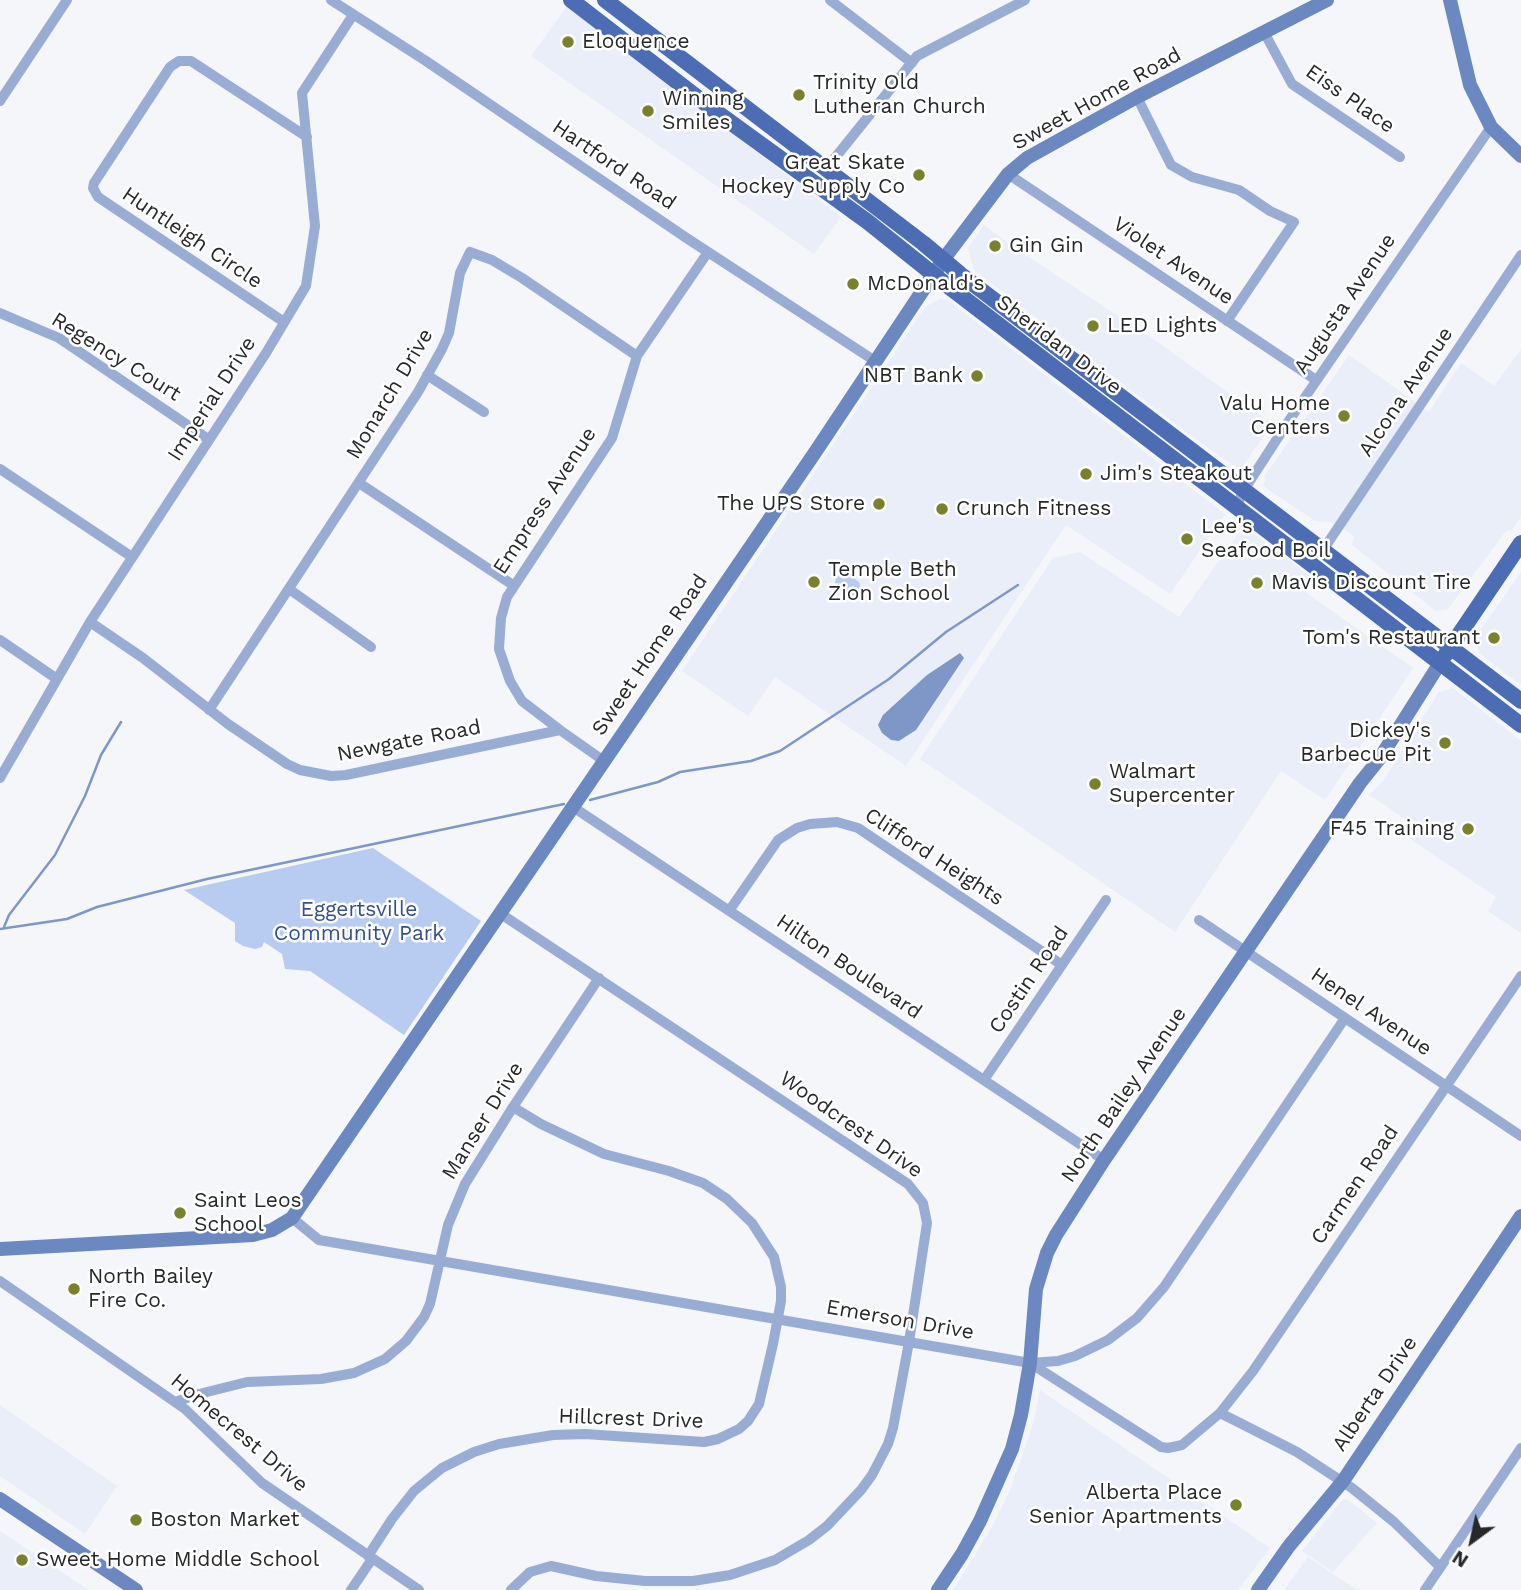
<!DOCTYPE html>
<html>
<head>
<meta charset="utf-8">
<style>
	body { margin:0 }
	#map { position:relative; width:1521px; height:1590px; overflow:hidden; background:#f4f6f9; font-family:"Work Sans",sans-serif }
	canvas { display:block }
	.north { position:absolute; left:1437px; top:1506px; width:70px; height:70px; -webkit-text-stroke:5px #fff; paint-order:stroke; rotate:213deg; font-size:19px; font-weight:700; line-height:28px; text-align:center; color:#272829 }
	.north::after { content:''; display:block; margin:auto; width:24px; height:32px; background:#272829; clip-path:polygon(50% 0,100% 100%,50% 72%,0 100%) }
</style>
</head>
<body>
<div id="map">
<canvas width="1521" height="1590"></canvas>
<div class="north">N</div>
</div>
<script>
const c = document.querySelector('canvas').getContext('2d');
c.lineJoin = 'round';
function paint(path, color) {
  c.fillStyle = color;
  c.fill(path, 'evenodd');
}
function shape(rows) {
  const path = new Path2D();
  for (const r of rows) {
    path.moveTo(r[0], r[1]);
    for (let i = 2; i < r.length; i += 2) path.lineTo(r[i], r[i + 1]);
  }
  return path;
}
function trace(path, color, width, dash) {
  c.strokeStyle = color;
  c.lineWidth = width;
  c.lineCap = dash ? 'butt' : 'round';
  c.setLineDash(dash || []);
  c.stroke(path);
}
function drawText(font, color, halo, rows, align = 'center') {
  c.font = font + ' "Work Sans",sans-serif';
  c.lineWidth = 5;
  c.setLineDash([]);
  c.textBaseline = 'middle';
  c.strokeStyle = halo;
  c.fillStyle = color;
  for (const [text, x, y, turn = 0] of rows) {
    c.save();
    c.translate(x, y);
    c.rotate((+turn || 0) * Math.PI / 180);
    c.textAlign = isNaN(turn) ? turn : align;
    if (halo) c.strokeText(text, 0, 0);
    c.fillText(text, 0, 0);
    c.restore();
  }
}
const built = shape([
	[567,6,841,217,814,254,531,56],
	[984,225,1008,243,1162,345,1272,424,1240,470,1191,436,974,270,968,248],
	[940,299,948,300,1225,514,1170,594,1066,525,906,766,775,677,748,716,682,671,925,307],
	[1521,349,1521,517,1512,530,1506,531,1447,610,1436,611,1352,545,1354,536,1331,522,1315,521,1263,486,1266,479,1264,477,1349,355,1429,412,1461,363,1494,386],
	[1252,532,1313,579,1305,592,1413,668,1325,800,1281,771,1175,932,920,759,1053,558,1080,552,1179,617,1238,534],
	[1521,572,1521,685,1478,652,1476,636],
	[1453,688,1521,741,1521,933,1488,911,1496,897,1400,832,1407,820,1369,795,1383,781,1439,692],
	[1040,1390,1270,1548,1238,1590,953,1590,992,1527,1011,1488,1033,1424],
	[0,1405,117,1486,85,1534,0,1476],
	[1347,1499,1377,1523,1333,1572,1302,1551,1342,1500],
	[0,1531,89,1590,0,1590],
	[1308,1557,1357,1590,1284,1590]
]);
const green = shape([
	[842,572,847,573,859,582,861,589,856,595,848,596,835,584,836,576],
	[373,848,481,921,404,1035,310,971,285,969,282,954,264,942,262,947,255,949,243,946,235,941,235,923,184,890]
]);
const water = shape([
	[960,653,964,658,916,730,899,741,891,740,882,733,878,725,883,715,927,675]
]);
const stream = shape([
	[590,800,658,782,680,772,751,761,780,751,889,679,946,632,1018,585],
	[4,927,9,915,55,855,85,796,101,755,121,722],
	[0,929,67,919,97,907,207,879,564,804]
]);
const street = shape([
	[331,0,426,61,685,237,875,361],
	[830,0,912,63],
	[1264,32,1292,84,1400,157],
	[1137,97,1171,165,1192,177,1239,190,1270,211,1294,222,1227,321],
	[0,101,67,0],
	[826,169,917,56,1025,0],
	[1008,174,1316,380],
	[0,313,59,338,208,439],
	[284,322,98,197,93,188,94,183,170,67,179,61,191,61,307,137],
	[427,375,484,412],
	[0,469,132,557],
	[359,483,513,585],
	[1236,507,1244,490,1288,422,1491,127],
	[1323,550,1521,255],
	[289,589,371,647],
	[90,622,143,658,228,724,287,764,300,770,331,776,346,775,560,730,604,761],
	[0,640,57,679],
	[209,710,418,392,442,349,449,333,460,273,470,252,492,260,522,278,637,356],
	[560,730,522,701,510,681,499,649,501,618,507,597,612,438,637,356,708,252],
	[0,778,90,622,266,353,306,286,315,226,302,93,353,15],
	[573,807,1104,1160],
	[729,911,778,840,797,828,810,824,837,822,858,828,1062,965],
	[501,914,908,1184,923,1203,927,1223,909,1342,893,1428,888,1444,872,1475,861,1490,827,1526,809,1540,775,1560,730,1575,693,1581,645,1581,596,1576,551,1566,530,1572,511,1590],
	[1199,920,1521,1136],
	[984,1080,1106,900],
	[292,1218,319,1240,1030,1363,1058,1361,1075,1356,1108,1340,1137,1318,1164,1287,1345,1018],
	[0,1281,185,1409,262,1483,419,1590],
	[1030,1363,1161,1447,1168,1448,1182,1445,1220,1413,1240,1423,1297,1452,1352,1488,1394,1522,1440,1567],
	[175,1402,199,1394,247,1382,321,1379,354,1373,385,1359,406,1341,424,1317,430,1304,448,1225,465,1184,513,1107,599,978],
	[1220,1413,1253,1371,1521,976],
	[368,1556,392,1519,414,1491,442,1468,474,1452,499,1444,553,1435,585,1434,704,1442,718,1439,739,1429,748,1421,759,1404,773,1344,781,1301,781,1287,774,1257,752,1223,727,1199,703,1183,669,1171,604,1154,541,1124,513,1107],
	[351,1590,372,1559],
	[1425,1590,1521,1448]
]);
const secondary = shape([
	[1450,0,1470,85,1491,127,1521,156],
	[0,1249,253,1235,272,1230,292,1218,816,451,943,260,1008,174,1027,158,1137,97,1327,0],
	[0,1499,136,1590],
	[938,1590,962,1554,980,1521,1012,1449,1021,1415,1030,1363,1036,1289,1047,1253,1056,1235,1104,1160,1360,783,1380,758,1440,663],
	[1258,1590,1289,1546,1343,1481,1521,1216]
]);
const primary = shape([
	[571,0,715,111,868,222,948,286,1521,725],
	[605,0,923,243,960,274,1521,701],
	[1446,654,1521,543]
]);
const markers = [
	[568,42,7,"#7a812d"],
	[799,95,7,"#7a812d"],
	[648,111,7,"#7a812d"],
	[919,175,7,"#7a812d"],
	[995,246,7,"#7a812d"],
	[853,284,7,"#7a812d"],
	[1093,326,7,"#7a812d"],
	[977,376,7,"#7a812d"],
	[1344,416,7,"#7a812d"],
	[1086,474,7,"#7a812d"],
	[879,504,7,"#7a812d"],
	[942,509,7,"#7a812d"],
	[1187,539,7,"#7a812d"],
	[814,582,7,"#7a812d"],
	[1257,583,7,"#7a812d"],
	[1494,638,7,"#7a812d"],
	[1445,743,7,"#7a812d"],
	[1095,784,7,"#7a812d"],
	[1468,829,7,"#7a812d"],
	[180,1213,7,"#7a812d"],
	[74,1289,7,"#7a812d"],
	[1236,1505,7,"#7a812d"],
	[136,1520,7,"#7a812d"],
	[22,1560,7,"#7a812d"]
];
const poiNames = [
	["Eloquence",582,42],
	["Trinity Old",813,83],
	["Lutheran Church",813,107],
	["Winning",662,99],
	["Smiles",662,123],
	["Great Skate",905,163,"right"],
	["Hockey Supply Co",905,187,"right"],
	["Gin Gin",1009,246],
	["McDonald's",867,284],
	["LED Lights",1107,326],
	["NBT Bank",963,376,"right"],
	["Valu Home",1330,404,"right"],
	["Centers",1330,428,"right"],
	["Jim's Steakout",1100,474],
	["The UPS Store",865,504,"right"],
	["Crunch Fitness",956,509],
	["Lee's",1201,527],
	["Seafood Boil",1201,551],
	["Temple Beth",828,570],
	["Zion School",828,594],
	["Mavis Discount Tire",1271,583],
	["Tom's Restaurant",1480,638,"right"],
	["Dickey's",1431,731,"right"],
	["Barbecue Pit",1431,755,"right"],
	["Walmart",1109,772],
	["Supercenter",1109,796],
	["F45 Training",1454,829,"right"],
	["Saint Leos",194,1201],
	["School",194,1225],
	["North Bailey",88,1277],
	["Fire Co.",88,1301],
	["Alberta Place",1222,1493,"right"],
	["Senior Apartments",1222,1517,"right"],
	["Boston Market",150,1520],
	["Sweet Home Middle School",36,1560]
];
const streetNames = [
	["Sweet Home Road",1097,99,-29],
	["Eiss Place",1350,99,35],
	["Hartford Road",614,165,34],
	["Huntleigh Circle",192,238,34],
	["Violet Avenue",1173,261,34],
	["Augusta Avenue",1345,304,-56],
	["Sheridan Drive",1059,345,37],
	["Regency Court",116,357,32],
	["Alcona Avenue",1406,392,-56],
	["Monarch Drive",390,394,-59],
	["Imperial Drive",212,399,-57],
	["Empress Avenue",545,501,-57],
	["Sweet Home Road",650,655,-56],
	["Newgate Road",409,741,-11],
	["Clifford Heights",934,857,33],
	["Hilton Boulevard",849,967,34],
	["Costin Road",1029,980,-56],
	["Henel Avenue",1371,1012,34],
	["North Bailey Avenue",1124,1095,-56],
	["Manser Drive",483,1121,-58],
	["Woodcrest Drive",851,1125,35],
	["Carmen Road",1355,1185,-56],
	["Emerson Drive",900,1320,10],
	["Alberta Drive",1375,1394,-56],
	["Hillcrest Drive",631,1419,2],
	["Homecrest Drive",239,1433,40]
];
const parkNames = [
	["Eggertsville",359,910],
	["Community Park",359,934]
];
paint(built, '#e9eef9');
paint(green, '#b8cbf1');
paint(water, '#7f97c6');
trace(stream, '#7f97c6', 2.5);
trace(street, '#99add4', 10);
trace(secondary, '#6c88c1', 14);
trace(primary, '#4c6db3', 16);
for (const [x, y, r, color] of markers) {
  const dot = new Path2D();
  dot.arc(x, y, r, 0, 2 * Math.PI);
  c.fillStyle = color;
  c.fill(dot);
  trace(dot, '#fff', 2.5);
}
drawText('21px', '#272829', '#fff', poiNames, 'left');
drawText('21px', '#272829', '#fff', streetNames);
drawText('21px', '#33508d', '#fff', parkNames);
</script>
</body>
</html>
